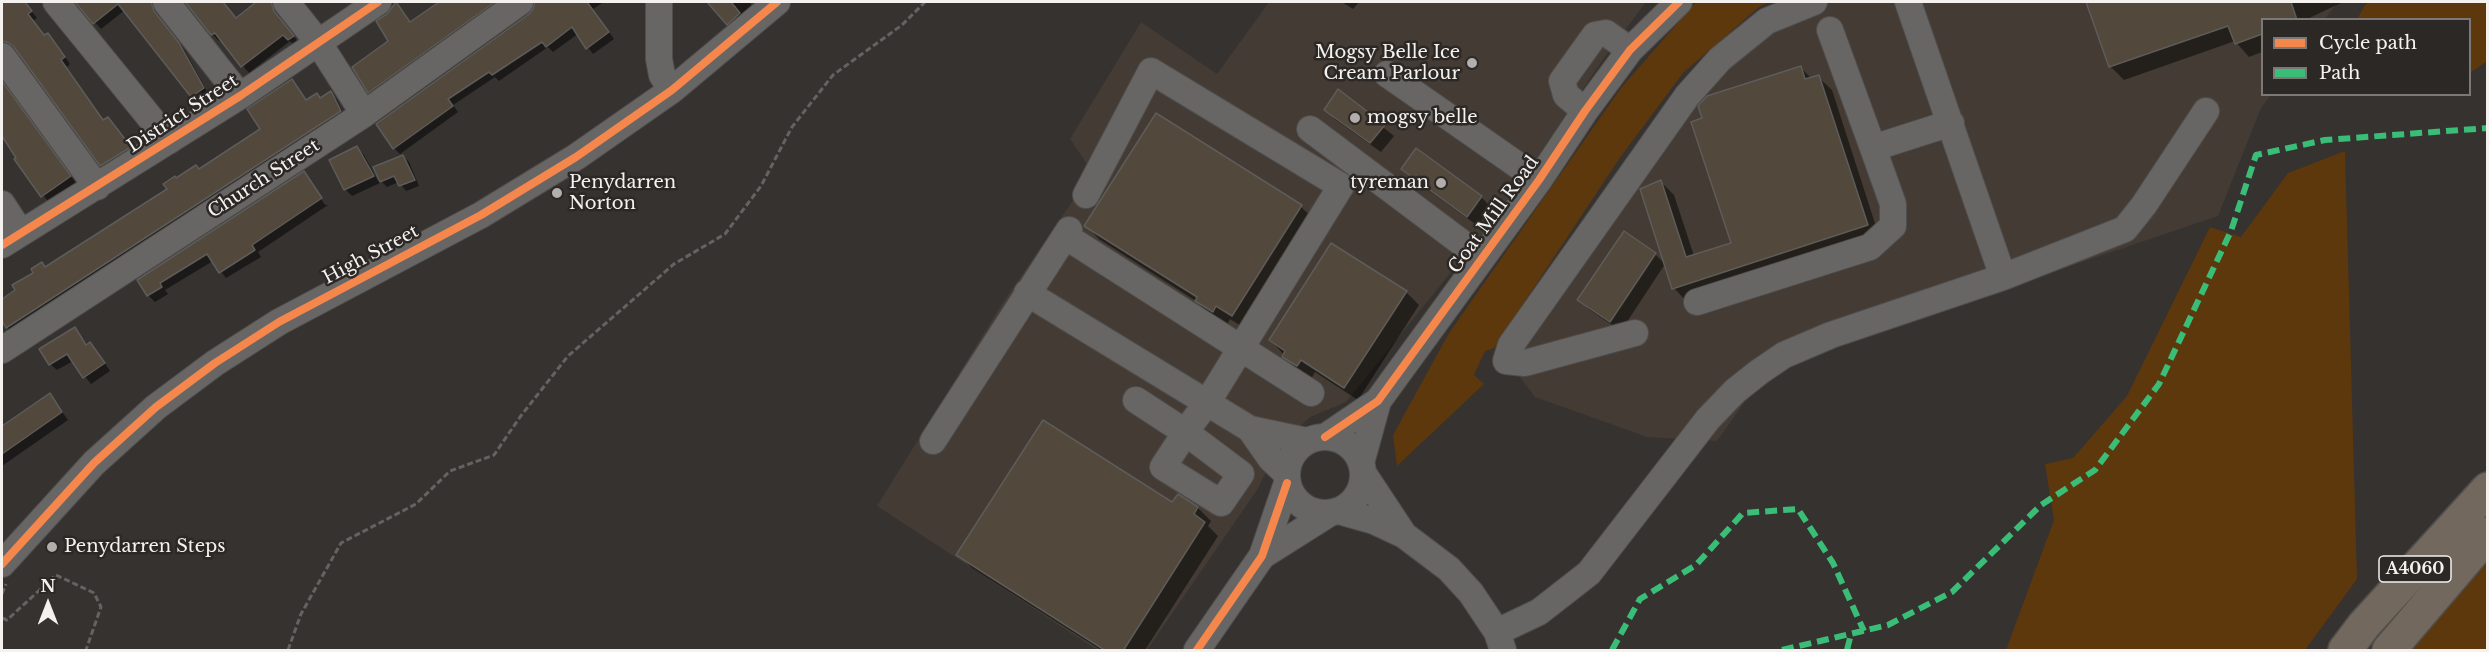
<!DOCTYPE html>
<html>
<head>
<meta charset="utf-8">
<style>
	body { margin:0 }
	#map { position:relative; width:2489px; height:652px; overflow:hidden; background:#353230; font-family:"Libre Baskerville",serif }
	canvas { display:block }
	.frame { position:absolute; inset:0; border:3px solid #f4f1ef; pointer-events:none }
	.legend { position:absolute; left:2261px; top:18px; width:210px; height:78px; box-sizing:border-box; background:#2c2825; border:2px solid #7c7876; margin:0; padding:8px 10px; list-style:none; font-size:18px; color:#f4f1ef }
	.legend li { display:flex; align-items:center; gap:12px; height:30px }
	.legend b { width:30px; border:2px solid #7c7876 }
	.north { position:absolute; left:18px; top:574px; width:60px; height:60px; -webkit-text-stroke:4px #2c2825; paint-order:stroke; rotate:0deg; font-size:16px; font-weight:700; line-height:24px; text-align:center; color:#f4f1ef }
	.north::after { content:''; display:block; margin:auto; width:21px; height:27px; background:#f4f1ef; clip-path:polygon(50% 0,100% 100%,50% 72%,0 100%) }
</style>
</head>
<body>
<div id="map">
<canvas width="2489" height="652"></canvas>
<div class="frame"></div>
<ul class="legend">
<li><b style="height:8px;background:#f5874c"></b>Cycle path</li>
<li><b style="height:8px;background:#3abd76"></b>Path</li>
</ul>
<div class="north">N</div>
</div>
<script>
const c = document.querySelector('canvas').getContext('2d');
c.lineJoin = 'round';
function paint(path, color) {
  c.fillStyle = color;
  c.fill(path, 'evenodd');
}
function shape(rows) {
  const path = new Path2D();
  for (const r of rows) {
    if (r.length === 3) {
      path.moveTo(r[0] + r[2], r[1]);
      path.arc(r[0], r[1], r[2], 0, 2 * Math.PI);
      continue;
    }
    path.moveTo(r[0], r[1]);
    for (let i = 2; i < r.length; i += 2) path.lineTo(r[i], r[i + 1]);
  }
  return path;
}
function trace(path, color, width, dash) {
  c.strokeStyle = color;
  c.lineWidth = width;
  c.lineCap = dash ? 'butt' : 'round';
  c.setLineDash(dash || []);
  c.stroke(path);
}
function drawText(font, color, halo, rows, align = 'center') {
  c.font = font + ' "Libre Baskerville",serif';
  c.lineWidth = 5;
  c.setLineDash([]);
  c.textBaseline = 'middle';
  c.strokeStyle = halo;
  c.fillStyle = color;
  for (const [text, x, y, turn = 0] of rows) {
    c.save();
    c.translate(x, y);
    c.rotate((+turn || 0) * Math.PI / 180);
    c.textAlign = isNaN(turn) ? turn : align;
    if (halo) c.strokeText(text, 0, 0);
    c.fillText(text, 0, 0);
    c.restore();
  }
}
const built = shape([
	[1269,2,1646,2,1604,58,1503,208,1346,402,1310,417,1279,446,1257,490,1147,650,1097,650,877,506,1002,304,1080,190,1087,164,1070,139,1141,22,1217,74],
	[1780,2,2338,2,2325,19,2262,20,2262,94,2271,95,2261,108,2218,216,1879,331,1782,366,1744,403,1717,441,1647,437,1535,397,1498,349,1625,160,1687,77,1762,10]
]);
const green = shape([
	[1696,2,1770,2,1759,7,1683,73,1619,159,1494,348,1485,351,1474,375,1484,384,1397,466,1393,435,1449,333,1621,88],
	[2370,2,2487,2,2487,61,2470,73,2470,20,2357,19,2365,5],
	[2345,151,2357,579,2305,650,2006,650,2054,520,2045,464,2073,458,2127,396,2210,227,2241,237,2288,173],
	[2487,558,2487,650,2412,650,2462,584]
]);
const shadow = shape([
	[2,2,27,2,25,3,37,18,33,21,45,36,47,35,54,41,70,64,67,67,104,121,114,125,136,154,108,171,101,165,15,48,2,49],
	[77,2,160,2,158,4,160,19,185,51,209,95,199,103,192,96,125,10,101,29],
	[187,2,223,2,237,20,258,2,275,2,278,5,280,19,299,43,295,46,290,41,249,73,221,39,219,41,212,34],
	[450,2,509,2,375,98,369,92,391,41,388,15,396,4,411,23,436,12],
	[536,2,604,2,593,9,614,39,593,54,578,34,553,52,548,47,499,81,495,77,453,105,458,112,400,154,394,148,530,15,535,8],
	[709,2,749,2,757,11,741,37],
	[1342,2,1359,2,1353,9],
	[2088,2,2343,2,2305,20,2262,20,2262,52,2249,57,2235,41,2124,80,2110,66],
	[1800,67,1812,79,1818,77,1832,90,1880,239,1687,302,1674,288,1661,182,1674,195,1694,256,1733,244,1704,119],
	[2,81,76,183,49,203,2,137],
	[292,81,307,101,321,99,331,93,337,100,346,118,14,334,7,327,2,318,2,311,4,310,2,301,46,268,169,189,177,180,199,170,262,130],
	[1338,91,1394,136,1381,152,1336,120,1326,110],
	[1156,115,1301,207,1315,220,1246,329,1230,319,1227,325,1210,314,1196,301,1099,239,1086,225],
	[357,148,364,155,378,181,403,156,409,162,419,186,406,191,399,182,387,187,382,182,352,196,345,189],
	[1403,169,1481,197,1491,207,1478,226,1413,179],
	[304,173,325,205,328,205,258,252,261,257,226,278,213,261,165,290,168,294,155,302,148,295,139,280],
	[1655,254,1665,264,1621,331,1590,310,1579,300],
	[1406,292,1419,305,1358,400,1315,372,1311,379,1297,370,1271,340],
	[75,329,88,346,90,344,97,351,110,371,91,384,73,361,57,370,50,364],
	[50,395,68,420,2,466,2,428],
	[1178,496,1198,508,1211,521,1208,526,1218,536,1145,650,1101,650,972,568,958,555,1173,504]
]);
const building = shape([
	[2,2,25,2,32,11,28,14,44,35,48,33,65,57,61,60,103,120,108,117,131,147,100,166,14,47,9,43,2,41,2,2],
	[75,2,151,2,154,11,179,43,204,88,191,97,118,4,93,24,75,2],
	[185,2,223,2,236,18,256,2,271,2,274,11,294,36,288,40,283,35,241,67,215,33,211,35,185,2],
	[396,2,410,22,439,2,495,2,368,93,352,67,388,41,376,21,387,14,396,2],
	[535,2,587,2,609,32,586,49,572,27,546,47,542,42,492,75,489,72,448,99,453,106,393,149,376,124,529,14,533,9,535,2],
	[707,2,731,2,740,13,727,25,707,2],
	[2086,2,2291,2,2297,20,2262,20,2262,34,2235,44,2228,26,2109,67,2086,2],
	[1801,66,1805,79,1819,75,1868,225,1672,289,1640,189,1661,180,1686,257,1731,243,1691,122,1702,118,1698,106,1707,96,1801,66],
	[292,79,306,100,317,93,320,98,331,91,341,111,6,328,2,321,2,299,15,290,12,285,33,273,31,269,42,262,45,267,167,189,163,184,175,176,176,178,196,165,199,169,260,129,247,109,292,79],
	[2,81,71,176,41,197,14,159,16,158,2,136,2,81],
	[1338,89,1385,125,1370,143,1324,110,1338,89],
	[1156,113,1302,205,1232,316,1216,306,1213,312,1195,301,1197,297,1084,226,1156,113],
	[357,146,374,176,344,190,329,160,357,146],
	[1416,148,1482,196,1467,217,1401,169,1416,148],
	[403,155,415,180,399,186,394,176,380,182,373,167,403,155],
	[304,171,322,198,252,245,255,250,219,273,207,254,160,283,162,287,147,296,137,280,304,171],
	[1624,231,1656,253,1610,322,1577,300,1624,231],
	[1331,243,1407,291,1344,388,1301,360,1297,366,1282,357,1285,351,1269,340,1331,243],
	[75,327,86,345,90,342,105,363,83,378,67,354,49,365,39,349,75,327],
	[50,393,62,412,2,454,2,426,50,393],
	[1043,420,1172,502,1178,494,1198,507,1194,514,1205,522,1123,651,1106,651,956,555,1043,420]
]);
const path = shape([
	[2,594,6,584],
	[2,618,7,620,56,575,94,593,101,607,86,650],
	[288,650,301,614,341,543,416,504,450,471,494,455,520,417,568,356,674,264,725,234,761,186,792,127,833,75,902,25,925,2]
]);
const minor = shape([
	[56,2,169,141],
	[166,2,240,96],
	[286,2,318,42,364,114],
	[659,2,659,59,662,75,672,90],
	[1830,30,1873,148,1951,123],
	[2,56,97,187],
	[1387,74,1539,180],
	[1585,111,1566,95,1562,81,1595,35,1606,33,1630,50],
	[1310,129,1482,258],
	[1086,195,1151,71,1341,186,1207,403,1185,432,1182,438,1163,467,1221,503,1241,474,1185,432,1136,400],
	[2,204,21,233],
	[1065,236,1311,393],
	[2,245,240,96,378,2],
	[2003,277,2125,229,2144,205,2206,111],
	[1027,293,1250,429],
	[1697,302,1870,247,1893,226,1893,204,1873,148],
	[1635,333,1525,363,1506,361,1511,345,1687,96,1720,59,1767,21,1814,2],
	[2,350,364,114,520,2],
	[1325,475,38],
	[1325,437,1378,401,1539,180,1585,111,1630,50,1679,2],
	[933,441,1069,230],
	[1361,463,1378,401],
	[1286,473,1271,459,1250,429,1307,441],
	[1339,511,1374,521,1404,535,1363,473],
	[1404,535,1449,569,1471,593,1497,632,1503,650],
	[1262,556,1330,513],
	[2,564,94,463,156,407,215,363,279,322,481,215,576,157,672,90,777,2],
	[1497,632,1539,612,1589,573,1708,419,1735,391,1759,372,1784,355,1831,335,2003,277,1908,2],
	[1197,650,1262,556,1287,483]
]);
const highway = shape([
	[2345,650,2364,625,2488,489],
	[2389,650,2488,534]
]);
const quiet = shape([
	[1612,650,1640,599,1696,565,1743,513,1798,509,1833,563,1864,631],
	[1782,650,1888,625,1952,592,2041,505,2095,470,2159,384,2231,231,2256,155,2325,140,2488,128],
	[1847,650,1851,634]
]);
const cycleway = shape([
	[2,245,240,96,378,2],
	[1325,437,1378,401,1539,180,1585,111,1630,50,1679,2],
	[2,564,94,463,156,407,215,363,279,322,481,215,576,157,672,90,777,2],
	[1197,650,1262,556,1287,483]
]);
const markers = [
	[1472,63,6,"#b1aeac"],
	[1355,118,6,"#b1aeac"],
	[1441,183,6,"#b1aeac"],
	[557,193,6,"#b1aeac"],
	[52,547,6,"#b1aeac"]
];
const shields = [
	[2415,569,72]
];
const shieldNames = [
	["A4060",2415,569]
];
const poiNames = [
	["Mogsy Belle Ice",1460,53,"right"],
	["Cream Parlour",1460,74,"right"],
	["mogsy belle",1367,118],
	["Penydarren",569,183],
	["Norton",569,204],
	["tyreman",1429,183,"right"],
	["Penydarren Steps",64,547]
];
const streetNames = [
	["District Street",183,114,-33],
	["Church Street",264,179,-33],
	["Goat Mill Road",1494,215,-54],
	["High Street",371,255,-28]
];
paint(built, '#433b34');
paint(green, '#5c380c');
paint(shadow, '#0007');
paint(building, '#52483b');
trace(building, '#5d5c5a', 1.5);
trace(minor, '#504e4c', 28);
trace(highway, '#504e4c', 36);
trace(path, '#656362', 3, [6, 3]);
trace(minor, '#676665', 26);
trace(highway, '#72685e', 33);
trace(quiet, '#3abd76', 6, [12, 6]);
trace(cycleway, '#f5874c', 8);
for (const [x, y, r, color] of markers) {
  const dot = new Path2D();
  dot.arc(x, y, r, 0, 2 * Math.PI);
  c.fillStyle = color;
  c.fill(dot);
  trace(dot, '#2c2825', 2);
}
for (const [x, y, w] of shields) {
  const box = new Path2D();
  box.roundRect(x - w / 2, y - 13, w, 26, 4.5);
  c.fillStyle = '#2c2825';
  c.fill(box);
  trace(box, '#f4f1ef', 1.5);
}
drawText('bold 16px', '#f4f1ef', null, shieldNames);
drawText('18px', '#f4f1ef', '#2c2825', poiNames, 'left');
drawText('18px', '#f4f1ef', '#2c2825', streetNames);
</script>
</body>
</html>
